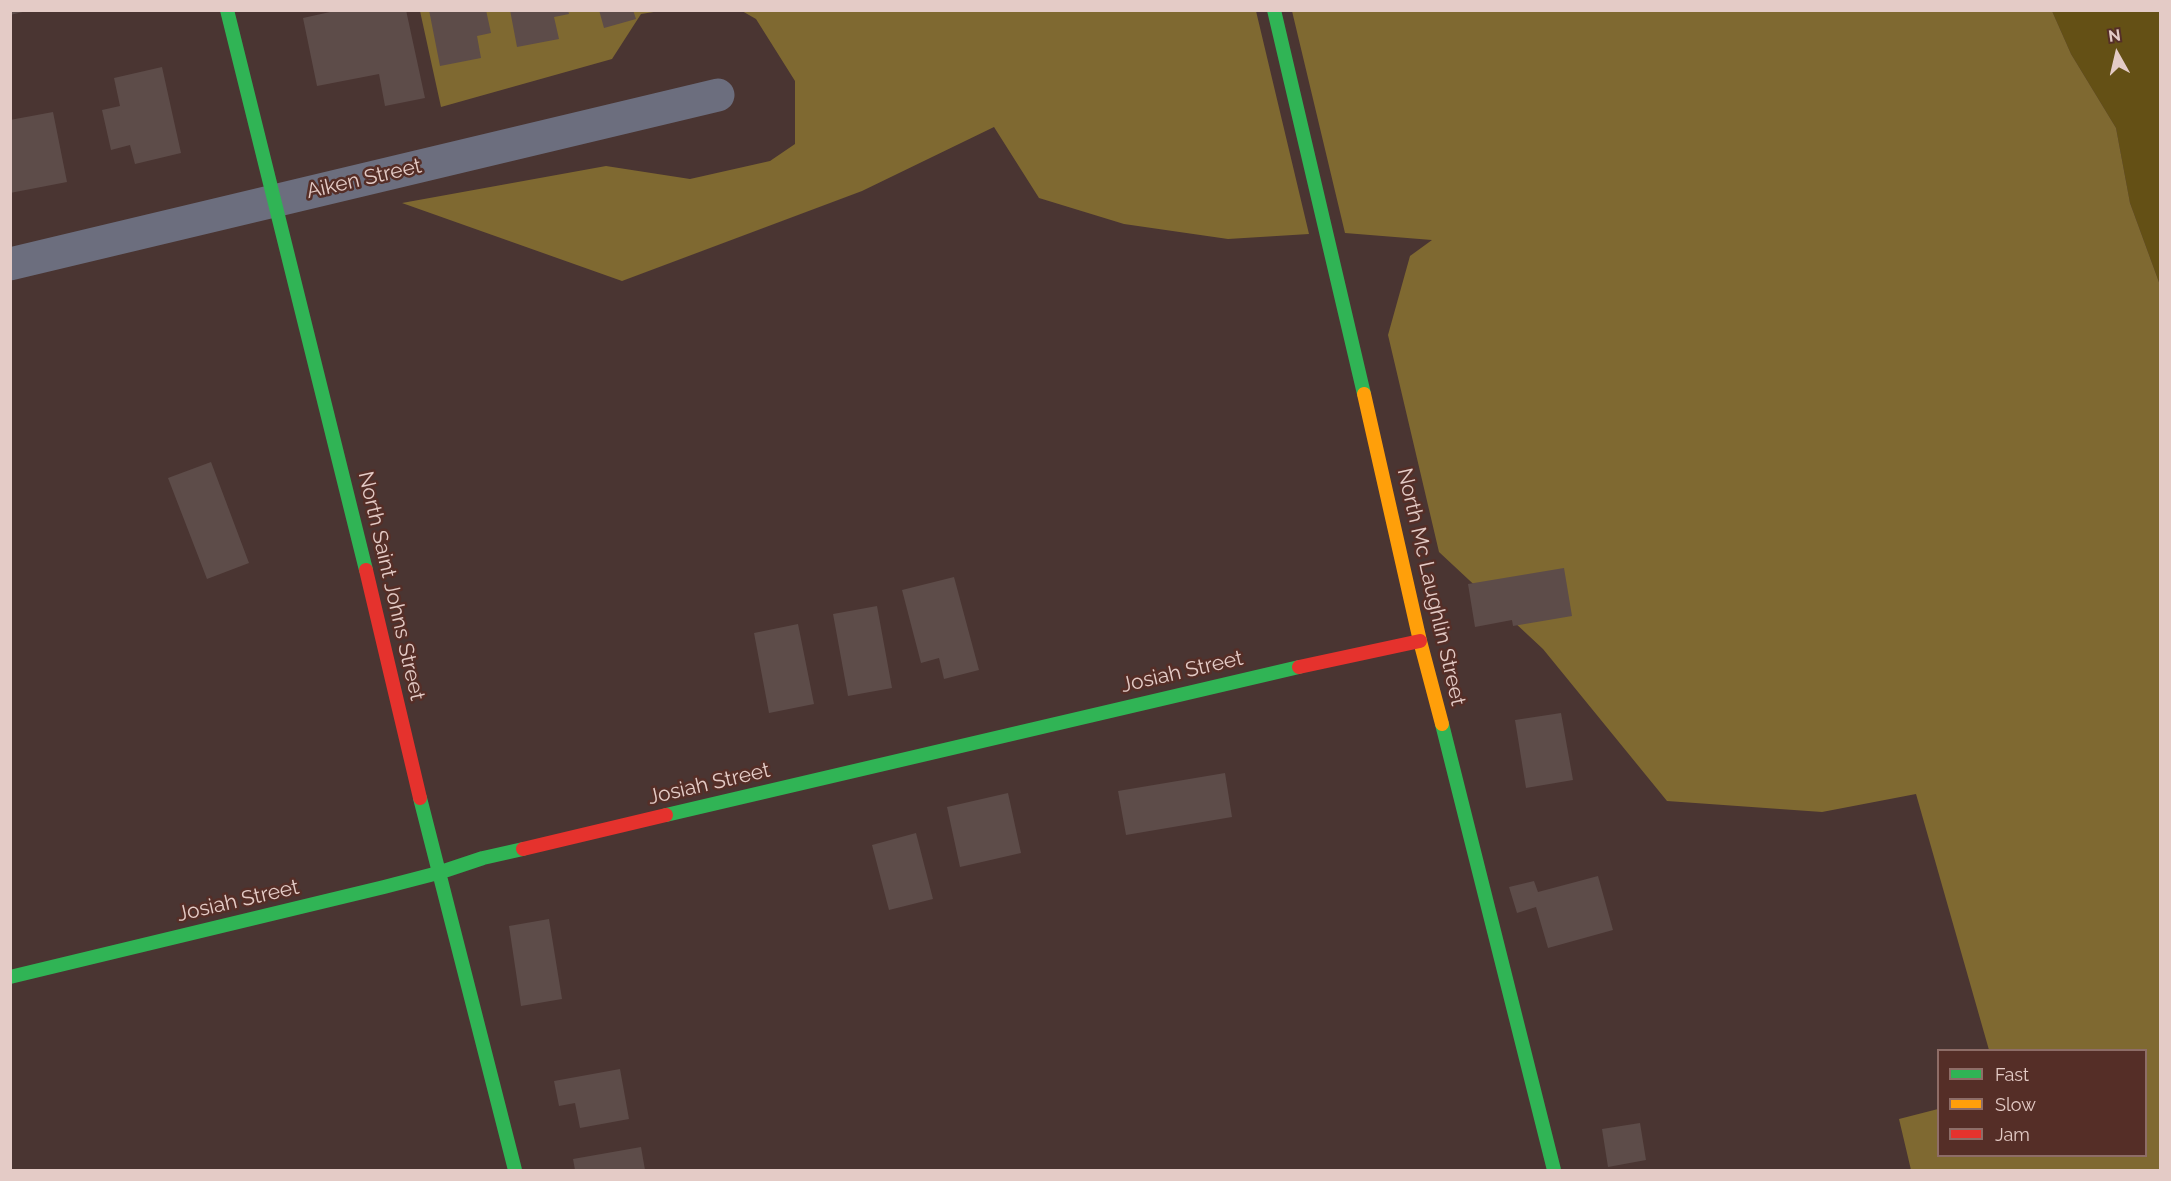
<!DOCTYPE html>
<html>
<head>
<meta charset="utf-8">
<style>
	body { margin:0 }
	#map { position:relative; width:2171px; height:1181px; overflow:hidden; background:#4a3532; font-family:Raleway,sans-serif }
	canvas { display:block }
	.frame { position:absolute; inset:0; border:12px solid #e4cbc6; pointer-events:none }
	.legend { position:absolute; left:1937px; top:1049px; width:210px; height:108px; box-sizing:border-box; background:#552e27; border:2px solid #8e6d67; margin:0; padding:8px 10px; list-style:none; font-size:18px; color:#e4cbc6 }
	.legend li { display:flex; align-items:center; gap:12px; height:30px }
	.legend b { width:30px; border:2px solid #8e6d67 }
	.north { position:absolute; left:2087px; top:24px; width:60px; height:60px; -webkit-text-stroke:4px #552e27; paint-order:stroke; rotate:352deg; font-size:16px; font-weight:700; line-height:24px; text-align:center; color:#e4cbc6 }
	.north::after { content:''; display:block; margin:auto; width:21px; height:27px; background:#e4cbc6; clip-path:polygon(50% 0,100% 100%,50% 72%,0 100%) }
</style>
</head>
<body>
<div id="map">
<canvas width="2171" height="1181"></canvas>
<div class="frame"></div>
<ul class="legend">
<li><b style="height:8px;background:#30b455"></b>Fast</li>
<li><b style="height:8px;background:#ff9f0a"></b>Slow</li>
<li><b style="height:8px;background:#e5322d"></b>Jam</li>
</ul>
<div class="north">N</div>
</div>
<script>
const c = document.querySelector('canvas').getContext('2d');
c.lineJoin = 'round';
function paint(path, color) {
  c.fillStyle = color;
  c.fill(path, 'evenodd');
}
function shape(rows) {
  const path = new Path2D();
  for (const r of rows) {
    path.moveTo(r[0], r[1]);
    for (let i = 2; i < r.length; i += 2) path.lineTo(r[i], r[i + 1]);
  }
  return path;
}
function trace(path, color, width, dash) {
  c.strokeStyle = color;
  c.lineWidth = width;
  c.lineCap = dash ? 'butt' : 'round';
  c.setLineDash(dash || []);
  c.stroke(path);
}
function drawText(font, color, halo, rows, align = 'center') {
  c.font = font + ' Raleway,sans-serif';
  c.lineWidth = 5;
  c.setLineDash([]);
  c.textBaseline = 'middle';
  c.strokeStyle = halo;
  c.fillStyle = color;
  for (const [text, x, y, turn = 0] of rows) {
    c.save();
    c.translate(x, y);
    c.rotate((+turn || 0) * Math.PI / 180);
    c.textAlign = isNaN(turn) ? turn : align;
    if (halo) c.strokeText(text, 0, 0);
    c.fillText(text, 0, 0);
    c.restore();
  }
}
const green = shape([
	[2052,11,2160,11,2160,285,2130,203,2116,128,2071,54]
]);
const forest = shape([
	[420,11,660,11,641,14,612,59,441,107],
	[1256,11,1309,234,1228,239,1124,224,1039,198,994,127,862,191,622,281,402,203,606,166,690,179,770,161,795,144,795,81,756,19,742,11],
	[1292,11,2052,11,2071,54,2116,128,2130,203,2160,285,2160,1170,1911,1170,1899,1119,1938,1109,1938,1156,2146,1156,2146,1050,1989,1050,1916,794,1822,812,1667,801,1543,649,1439,552,1388,335,1410,256,1432,240,1345,233]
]);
const building = shape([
	[10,10,27,10,27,11,10,15],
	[339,10,406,10,425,98,385,106,379,74,317,86,303,18],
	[429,10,486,10,491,33,477,36,481,58,440,66],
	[510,10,568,10,569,14,554,17,559,39,517,47],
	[599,10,633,10,636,19,604,28],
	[162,67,181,153,135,164,130,145,111,150,102,110,120,106,114,78],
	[53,112,67,182,10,193,10,120],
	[211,462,249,563,207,579,168,478],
	[1564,568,1572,616,1513,626,1512,620,1475,627,1468,584],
	[954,577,979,670,944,679,939,658,921,663,902,590],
	[877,606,892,688,848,696,833,614],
	[798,624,814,704,769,713,754,633],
	[1561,713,1573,780,1526,788,1515,720],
	[1225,773,1232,817,1126,835,1118,791],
	[1008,793,1021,853,960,867,947,807],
	[916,833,933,899,889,910,872,845],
	[1598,876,1613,930,1548,948,1536,907,1517,913,1509,887,1534,881,1538,892],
	[549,919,562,999,521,1006,509,926],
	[620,1069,629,1119,580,1128,575,1103,559,1106,554,1081],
	[1640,1123,1646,1160,1608,1167,1602,1129],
	[641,1147,645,1170,575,1170,573,1159]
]);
const street = shape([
	[10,264,718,95]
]);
const fast = shape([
	[227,10,366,570],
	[1274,10,1364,394],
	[1442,724,1554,1170],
	[420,798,515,1170],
	[666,815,1299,667],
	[10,977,384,887,438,873,483,858,523,849]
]);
const slow = shape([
	[1364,394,1420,641,1442,724]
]);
const jam = shape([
	[366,570,420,798],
	[1299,667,1420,641],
	[523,849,666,815]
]);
const streetNames = [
	["Aiken Street",364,179,-13],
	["North Saint Johns Street",391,586,77],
	["North Mc Laughlin Street",1431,587,77],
	["Josiah Street",1182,672,-13],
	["Josiah Street",709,784,-13],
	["Josiah Street",238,901,-13]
];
paint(green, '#645015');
paint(forest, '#7f6931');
paint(building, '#5d4c49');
trace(street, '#6c6e7e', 33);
trace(fast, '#30b455', 14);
trace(slow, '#ff9f0a', 14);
trace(jam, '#e5322d', 14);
drawText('21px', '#e4cbc6', '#552e27', streetNames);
</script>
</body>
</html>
